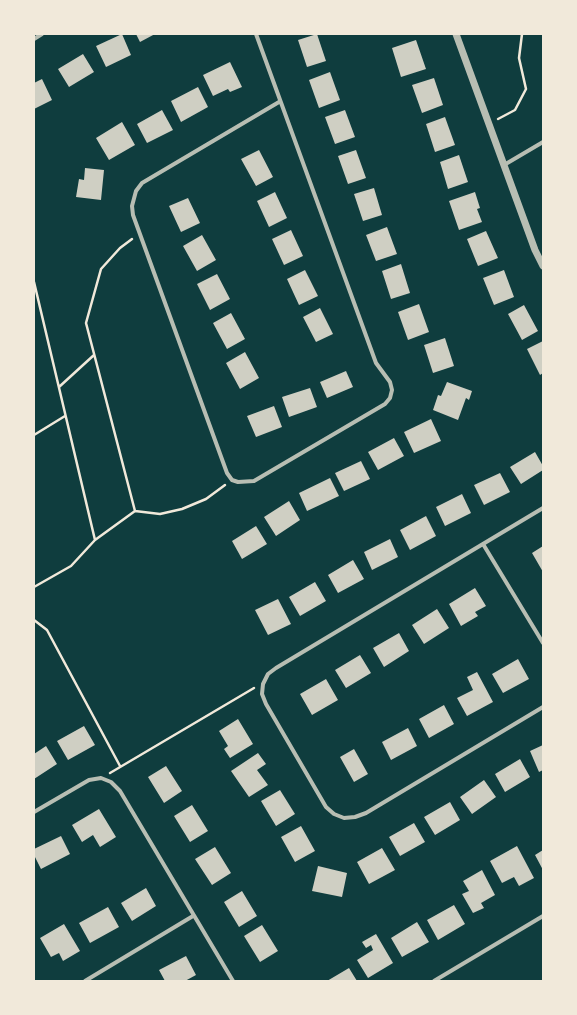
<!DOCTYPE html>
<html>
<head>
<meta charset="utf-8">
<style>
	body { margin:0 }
	#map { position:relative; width:577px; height:1015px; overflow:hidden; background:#0f3d3e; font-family:"PT Sans Narrow",sans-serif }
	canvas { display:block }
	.frame { position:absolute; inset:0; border:35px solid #f1e9da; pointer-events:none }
</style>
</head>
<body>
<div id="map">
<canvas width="577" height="1015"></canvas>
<div class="frame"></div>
</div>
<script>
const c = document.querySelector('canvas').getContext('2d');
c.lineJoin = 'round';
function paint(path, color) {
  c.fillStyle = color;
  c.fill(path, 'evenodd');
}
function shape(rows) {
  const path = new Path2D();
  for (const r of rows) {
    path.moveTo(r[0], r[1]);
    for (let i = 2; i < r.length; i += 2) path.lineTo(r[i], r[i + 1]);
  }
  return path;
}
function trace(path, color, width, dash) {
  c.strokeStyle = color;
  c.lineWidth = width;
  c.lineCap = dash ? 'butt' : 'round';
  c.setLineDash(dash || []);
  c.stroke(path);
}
const building = shape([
	[122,34,131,55,106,67,96,46],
	[136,34,155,34,140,42],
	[317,34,326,61,307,67,298,40],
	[416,40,426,69,401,77,392,48],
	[83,54,94,72,69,87,58,69],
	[230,62,242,87,230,92,228,89,213,96,203,75],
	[330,72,340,100,319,108,309,80],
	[434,78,443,105,422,113,412,85],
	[42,79,52,100,34,109,34,83],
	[198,87,208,107,181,122,171,101],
	[162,110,173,130,147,143,137,124],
	[345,110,355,137,335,144,325,117],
	[445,117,455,145,435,152,426,124],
	[122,122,135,145,109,160,96,138],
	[259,150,273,177,256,186,241,159],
	[356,150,366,178,348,184,338,156],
	[459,155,468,182,448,189,440,162],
	[85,168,104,170,101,200,76,197,79,179,84,180],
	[374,188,382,215,363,221,354,194],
	[275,192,287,218,269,227,257,201],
	[475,192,480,208,477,209,482,222,459,230,449,201],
	[188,198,200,223,181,232,169,206],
	[387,227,397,254,376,261,366,235],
	[291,230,303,256,284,265,272,239],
	[486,231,498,258,478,266,467,239],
	[202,235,216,260,197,271,183,246],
	[401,264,410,293,391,299,382,271],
	[305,270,318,296,299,305,287,279],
	[504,270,514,297,494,305,483,278],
	[217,274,230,299,210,310,197,284],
	[419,304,429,332,408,340,398,312],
	[524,305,538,331,522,340,508,314],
	[320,308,333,334,316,342,303,317],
	[231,313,245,339,227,349,213,323],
	[445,338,454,366,433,373,424,345],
	[543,341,543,373,540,375,527,349],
	[245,352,259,378,240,389,226,363],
	[346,371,353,387,327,398,320,382],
	[447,382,472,391,469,400,466,398,458,420,433,410,438,395,441,396],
	[310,388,317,407,289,417,282,397],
	[274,406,282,427,256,437,247,416],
	[431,419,441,441,414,453,404,432],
	[394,438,404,456,378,470,368,452],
	[535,452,543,466,543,470,521,484,510,467],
	[361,461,370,479,344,491,335,473],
	[500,473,510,492,484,505,474,485],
	[330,478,339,496,307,511,299,493],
	[462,494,471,513,445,526,436,507],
	[289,501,300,520,276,536,264,517],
	[426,516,436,536,410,550,400,530],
	[256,526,267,544,242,559,232,541],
	[390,539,398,557,372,570,364,552],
	[543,546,543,572,532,553],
	[353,560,364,579,338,593,328,575],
	[315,582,326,601,300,616,289,597],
	[475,588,486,606,475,612,478,616,461,626,449,604],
	[278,599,291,624,268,635,255,610],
	[437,609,449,628,424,644,412,625],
	[399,633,409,651,384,667,373,648],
	[360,655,371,673,346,688,335,670],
	[518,659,529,679,503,693,492,674],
	[477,672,493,702,467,716,457,698,473,690,467,677],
	[326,679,338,700,312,715,300,694],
	[444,705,454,724,429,738,419,719],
	[238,719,253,744,230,758,224,749,228,746,219,731],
	[84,726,95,745,68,760,57,741],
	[408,728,417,746,391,760,382,742],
	[543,745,543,770,539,772,530,751],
	[46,746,57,764,34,779,34,754],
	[354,749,368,774,354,782,340,757],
	[258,753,266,764,257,770,268,785,249,797,231,771],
	[520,759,530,777,505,792,495,774],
	[166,766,182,791,164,803,148,777],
	[484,780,496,797,472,814,460,797],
	[280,790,295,814,276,826,261,801],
	[450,802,460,820,435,835,424,817],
	[192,805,208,831,190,842,174,816],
	[99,809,116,837,100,847,93,835,82,842,72,825],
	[414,823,425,842,400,856,389,837],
	[301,826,315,851,295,862,281,837],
	[61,836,70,854,41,869,34,855,34,849],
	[517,846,534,878,519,886,514,877,502,883,490,861],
	[215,847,231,873,212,885,195,859],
	[382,848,395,870,369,884,357,862],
	[543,850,543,870,535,855],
	[318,866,347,873,342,897,312,891],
	[482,870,495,895,481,903,484,908,473,913,462,894,469,891,463,881],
	[146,888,156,906,132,921,121,903],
	[242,891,257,916,239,927,224,902],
	[454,905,465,924,438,940,427,920],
	[108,907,119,927,90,943,79,923],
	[417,922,429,942,402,957,391,938],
	[64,924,80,951,63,961,59,953,51,957,40,938],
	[262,925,278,951,260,962,244,936],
	[376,934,393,963,368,978,357,960,373,950,371,945,366,948,362,942],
	[186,956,196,975,185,981,165,981,159,970],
	[349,968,357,981,327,981]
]);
const path = shape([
	[498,119,515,110,526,89,519,58,522,34],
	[132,239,120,248,101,269,86,323,135,511],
	[34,282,95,540],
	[59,387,94,355],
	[34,435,65,416],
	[34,587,71,566,95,540,135,511,160,514,182,509,206,499,225,485],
	[34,620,47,630,120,766],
	[110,773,254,688]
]);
const minor = shape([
	[256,34,376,363,390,382,392,390,390,398,385,404,254,481,238,482,232,480,227,473,133,215,132,206,136,191,142,183,279,102],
	[34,39,42,34],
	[504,165,543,142],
	[543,508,276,668,268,674,263,684,262,694,266,704,326,807,334,814,344,818,355,817,366,813,543,707],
	[483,544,543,643],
	[34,812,89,780,101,778,111,782,120,791,233,981],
	[85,981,193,916],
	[434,981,543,916]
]);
const tertiary = shape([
	[456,34,535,250,543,266]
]);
paint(building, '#cfcfc3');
trace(path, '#f1e9da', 2.5);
trace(minor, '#b8beb3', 4);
trace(tertiary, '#b8beb3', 7);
</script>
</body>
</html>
